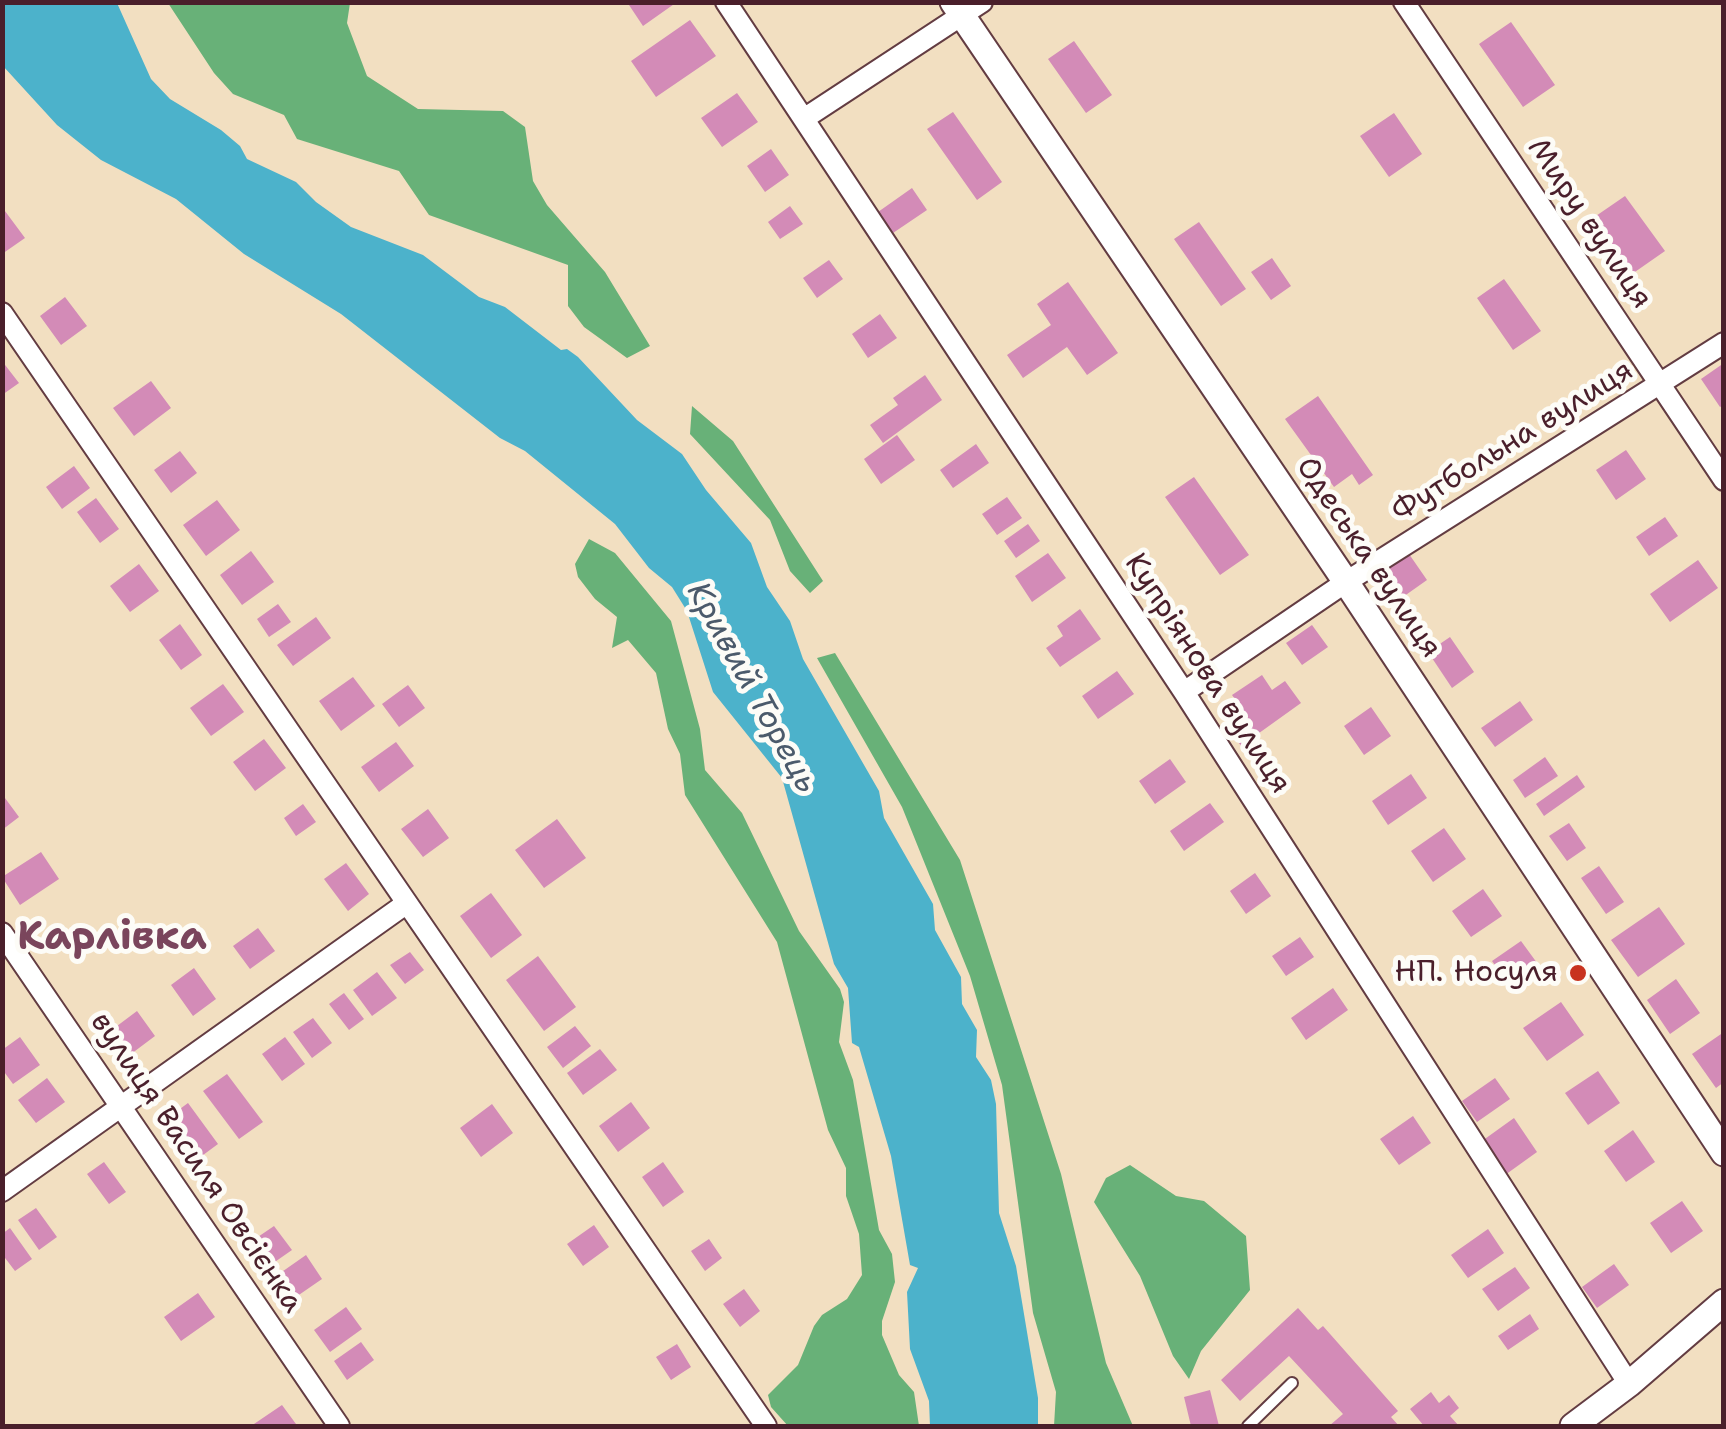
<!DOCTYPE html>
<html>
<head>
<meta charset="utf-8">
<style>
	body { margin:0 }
	#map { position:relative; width:1726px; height:1429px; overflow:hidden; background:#f2dfc1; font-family:"Shantell Sans",sans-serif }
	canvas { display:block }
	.frame { position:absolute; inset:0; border:5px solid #4a1f2b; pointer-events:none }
</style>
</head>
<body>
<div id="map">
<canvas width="1726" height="1429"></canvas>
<div class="frame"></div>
</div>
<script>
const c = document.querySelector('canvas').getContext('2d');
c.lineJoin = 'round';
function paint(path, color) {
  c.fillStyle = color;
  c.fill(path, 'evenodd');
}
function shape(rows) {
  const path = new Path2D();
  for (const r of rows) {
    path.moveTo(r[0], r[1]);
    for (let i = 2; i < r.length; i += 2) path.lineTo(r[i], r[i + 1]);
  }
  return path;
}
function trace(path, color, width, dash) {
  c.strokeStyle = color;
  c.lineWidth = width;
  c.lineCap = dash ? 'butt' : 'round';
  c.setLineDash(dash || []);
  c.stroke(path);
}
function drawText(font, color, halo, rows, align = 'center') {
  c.font = font + ' "Shantell Sans",sans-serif';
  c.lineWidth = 10;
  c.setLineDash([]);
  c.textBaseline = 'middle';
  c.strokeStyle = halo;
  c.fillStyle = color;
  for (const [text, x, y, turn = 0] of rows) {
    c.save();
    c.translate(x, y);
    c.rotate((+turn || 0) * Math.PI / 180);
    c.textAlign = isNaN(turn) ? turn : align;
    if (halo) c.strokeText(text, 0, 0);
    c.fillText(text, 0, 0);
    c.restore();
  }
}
const forest = shape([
	[168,3,350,3,347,23,367,76,418,109,503,111,525,127,533,181,547,205,605,272,650,346,627,358,584,327,568,306,568,265,429,215,399,171,297,139,284,115,233,94,214,73],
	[692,406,733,441,823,581,810,593,790,571,770,520,690,434],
	[589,539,615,553,671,621,700,729,705,770,742,813,799,931,840,989,844,1002,839,1042,853,1080,879,1230,892,1254,895,1282,882,1321,882,1335,899,1375,914,1392,919,1426,788,1426,771,1407,768,1395,798,1365,814,1326,822,1315,847,1299,862,1275,859,1234,846,1196,846,1168,828,1130,777,942,685,795,680,754,668,729,656,673,628,640,612,648,617,617,595,599,578,577,575,564],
	[835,653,960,860,1061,1174,1106,1363,1133,1426,1054,1426,1056,1392,1033,1313,1002,1085,970,976,902,807,817,658],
	[1130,1165,1176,1196,1204,1201,1246,1236,1250,1290,1201,1351,1189,1379,1173,1356,1140,1276,1094,1202,1106,1178]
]);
const water = shape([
	[3,2,117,3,151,79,170,99,221,130,240,146,247,159,296,182,316,202,351,227,423,255,479,297,505,307,561,350,567,349,578,357,637,420,682,454,706,490,751,543,767,587,790,621,803,659,879,791,884,818,933,904,935,930,961,977,962,1004,977,1030,976,1057,991,1080,996,1104,999,1213,1016,1266,1038,1398,1038,1426,930,1426,929,1401,910,1349,907,1292,918,1268,910,1265,891,1156,859,1047,852,1043,848,988,834,964,782,778,713,692,687,611,672,587,649,568,615,524,525,451,500,438,341,314,244,254,176,199,101,160,57,125,3,66]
]);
const building = shape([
	[627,2,677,2,643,26],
	[690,20,716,56,656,97,631,61],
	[1511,22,1555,85,1523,107,1479,44],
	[1074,41,1112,95,1086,113,1048,59],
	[737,93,758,122,722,147,701,118],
	[953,112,1002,182,977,200,927,129],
	[1394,113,1422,154,1389,177,1360,136],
	[771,149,789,175,765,192,747,166],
	[912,188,927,210,893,233,878,212],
	[1625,196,1665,251,1632,274,1593,218],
	[790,206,803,224,780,239,768,222],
	[2,207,25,238,2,254],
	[1199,222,1246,289,1221,306,1174,239],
	[1272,258,1291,286,1271,300,1251,272],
	[829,260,843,279,817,298,803,278],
	[1504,279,1541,331,1513,350,1477,298],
	[1068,282,1118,353,1087,375,1067,347,1023,378,1007,355,1051,325,1037,304],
	[65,297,87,326,61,345,40,316],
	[880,314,897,338,868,358,852,334],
	[2,361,19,383,2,395],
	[1724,363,1724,405,1720,407,1701,379],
	[925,375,942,400,883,443,870,425,898,405,893,398],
	[151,381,171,408,134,436,113,408],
	[1318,396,1373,475,1359,485,1352,474,1334,487,1285,419],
	[897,435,915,460,881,484,864,459],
	[976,444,989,463,953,488,940,470],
	[1626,450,1646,479,1616,500,1596,470],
	[180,451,197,473,171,493,154,470],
	[74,466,90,488,62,509,46,487],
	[1194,477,1249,555,1220,575,1165,497],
	[1007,497,1022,518,997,535,982,514],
	[96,498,119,529,100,543,77,512],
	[217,500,240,530,206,556,183,525],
	[1665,517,1678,536,1649,556,1636,537],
	[1028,524,1040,541,1016,558,1004,541],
	[251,551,274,582,242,605,220,575],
	[1048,553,1066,578,1032,602,1015,576],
	[1409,554,1427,580,1393,604,1375,578],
	[1698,560,1718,588,1670,622,1650,594],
	[139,564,159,591,130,612,110,586],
	[278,604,291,622,269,637,257,619],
	[1080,609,1101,639,1060,667,1046,648,1063,636,1057,626],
	[316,617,331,638,293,666,277,645],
	[180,624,202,655,181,670,159,640],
	[1312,625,1328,647,1302,665,1286,643],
	[1450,637,1474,672,1452,688,1428,652],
	[1117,671,1134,694,1098,719,1082,696],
	[1262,675,1272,690,1285,681,1301,703,1241,746,1225,723,1243,710,1232,695],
	[353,677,375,706,341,731,319,701],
	[223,684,244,712,211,736,190,708],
	[408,685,425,708,399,727,382,704],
	[1520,701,1533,720,1495,747,1481,728],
	[1371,707,1391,736,1364,755,1344,726],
	[264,739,286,768,255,791,233,762],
	[396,742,414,766,379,792,361,767],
	[1545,757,1558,776,1525,798,1513,780],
	[1170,759,1186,782,1155,804,1139,781],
	[1411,774,1427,798,1388,825,1372,801],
	[1577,775,1585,787,1544,816,1536,804],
	[2,794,19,817,2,830],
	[1210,803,1224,822,1184,851,1170,831],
	[303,804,316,822,296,836,284,818],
	[428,809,449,838,423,857,401,829],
	[557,819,586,858,544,888,515,850],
	[1569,823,1586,848,1567,861,1549,836],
	[1444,828,1466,859,1433,882,1411,851],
	[41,852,59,879,20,905,2,877],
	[346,863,369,894,348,911,324,879],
	[1599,866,1624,902,1606,914,1581,878],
	[1255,873,1271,896,1246,914,1230,891],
	[1483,889,1502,916,1471,937,1452,911],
	[491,893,522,935,491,958,460,916],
	[1659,907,1685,944,1638,977,1611,940],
	[258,928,275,951,250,969,233,946],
	[1300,937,1314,957,1286,976,1272,956],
	[1521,941,1540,967,1511,988,1492,961],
	[410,952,424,970,405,984,390,965],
	[538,956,576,1007,544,1031,506,980],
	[194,968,216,999,193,1016,171,985],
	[377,972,397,998,372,1016,353,990],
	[1676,979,1700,1013,1670,1034,1647,1000],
	[1333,988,1348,1010,1306,1040,1291,1018],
	[344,993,364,1019,349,1030,329,1004],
	[1561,1002,1584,1035,1547,1061,1523,1028],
	[137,1011,155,1036,127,1057,109,1032],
	[313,1018,332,1043,312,1058,293,1032],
	[575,1026,591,1046,563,1068,547,1047],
	[1724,1032,1724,1082,1716,1088,1692,1054],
	[20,1037,40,1065,13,1084,2,1069,2,1050],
	[285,1037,305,1064,282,1081,262,1054],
	[600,1049,617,1070,583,1095,567,1073],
	[1598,1071,1620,1103,1588,1125,1565,1093],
	[227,1074,263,1122,239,1139,203,1091],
	[47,1078,65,1102,36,1123,18,1100],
	[1495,1078,1510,1099,1477,1122,1462,1101],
	[631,1102,650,1128,618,1152,599,1126],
	[188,1103,218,1144,195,1161,165,1120],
	[492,1104,513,1133,481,1157,460,1128],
	[1413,1116,1431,1143,1399,1165,1380,1139],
	[1514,1118,1537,1152,1505,1175,1482,1141],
	[1633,1130,1655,1162,1626,1182,1604,1151],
	[104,1162,126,1192,109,1204,87,1174],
	[663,1162,684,1192,663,1207,642,1177],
	[1682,1201,1703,1231,1671,1253,1650,1223],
	[36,1208,57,1237,39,1250,18,1220],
	[594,1225,609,1247,583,1266,567,1244],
	[274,1226,292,1250,269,1266,252,1241],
	[10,1228,32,1259,15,1271,2,1254,2,1234],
	[1488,1229,1504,1253,1468,1278,1451,1255],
	[709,1239,722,1258,705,1271,691,1251],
	[306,1255,322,1279,293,1299,276,1276],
	[1614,1264,1629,1285,1597,1308,1582,1287],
	[1515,1267,1530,1288,1498,1311,1482,1289],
	[744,1289,760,1311,740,1327,723,1304],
	[198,1293,215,1317,181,1341,164,1317],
	[346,1307,362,1329,330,1352,314,1330],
	[1298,1308,1318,1330,1323,1326,1398,1411,1391,1417,1399,1426,1329,1426,1343,1414,1289,1356,1240,1401,1221,1380],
	[1530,1314,1539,1329,1508,1350,1498,1336],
	[361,1342,374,1360,347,1380,334,1361],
	[677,1344,691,1367,671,1380,656,1357],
	[1210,1390,1219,1426,1191,1426,1184,1397],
	[1431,1392,1439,1403,1449,1395,1459,1408,1450,1416,1459,1426,1424,1426,1410,1409],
	[282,1405,296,1424,292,1426,251,1426]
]);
const service = shape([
	[1248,1426,1292,1383]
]);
const minor = shape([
	[726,2,1184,692,1629,1384],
	[1404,2,1724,480],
	[805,118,982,2],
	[2,313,766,1426],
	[1184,692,1346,582,1724,343],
	[2,933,339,1426],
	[2,1191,407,903]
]);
const tertiary = shape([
	[953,2,1346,582,1724,1153],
	[1573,1426,1629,1384,1724,1302]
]);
const markers = [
	[1578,973,10,"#c8321e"]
];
const streetNames = [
	["Миру вулиця",1589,224,56],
	["Футбольна вулиця",1513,442,-32],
	["Одеська вулиця",1368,558,56],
	["Купріянова вулиця",1207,674,57],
	["вулиця Василя Овсієнка",196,1163,56]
];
const poiNames = [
	["НП. Носуля",1558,973]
];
const waterNames = [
	["Кривий Торець",751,688,61]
];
const districtNames = [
	["Карлівка",112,939]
];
paint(forest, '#68b178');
paint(water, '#4cb2cb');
paint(building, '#d38bb7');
trace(service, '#633c42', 14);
trace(minor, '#633c42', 24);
trace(tertiary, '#633c42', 29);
trace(service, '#fff', 10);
trace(minor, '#fff', 20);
trace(tertiary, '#fff', 25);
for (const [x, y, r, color] of markers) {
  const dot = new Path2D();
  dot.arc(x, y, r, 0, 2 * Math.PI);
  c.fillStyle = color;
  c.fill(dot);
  trace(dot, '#fdfcf7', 4);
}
drawText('30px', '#4a1f2b', '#fdfcf7', streetNames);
drawText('30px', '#4a1f2b', '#fdfcf7', poiNames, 'right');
drawText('italic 32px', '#4b5a6b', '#fdfcf7', waterNames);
drawText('bold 40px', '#7a455c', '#fdfcf7', districtNames);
</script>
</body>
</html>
